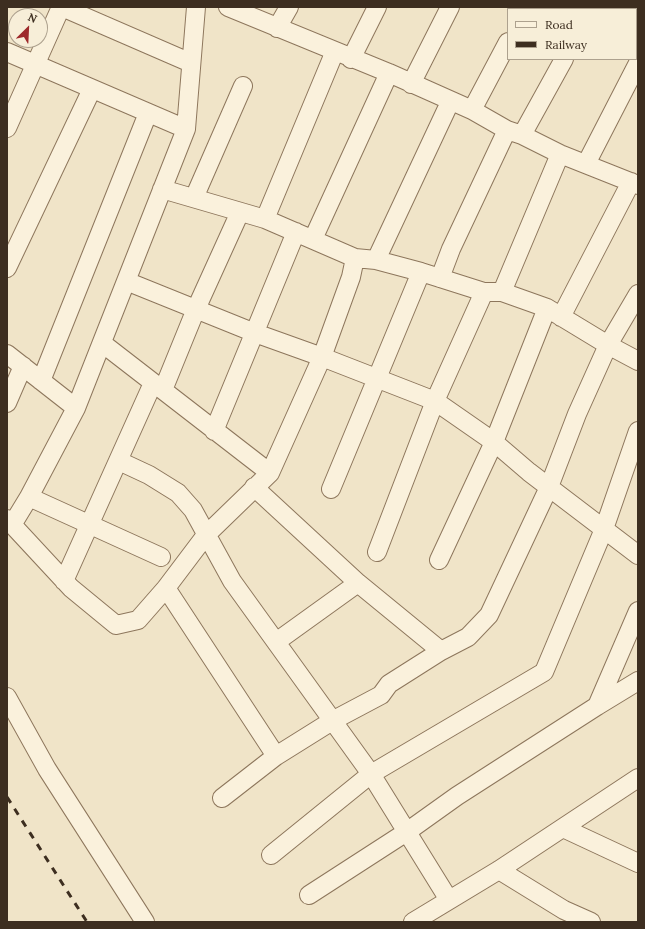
<!DOCTYPE html>
<html>
<head>
<meta charset="utf-8">
<style>
	body { margin:0 }
	#map { position:relative; width:645px; height:929px; overflow:hidden; background:#f0e4c8; font-family:Lora,serif }
	canvas { display:block }
	.frame { position:absolute; inset:0; border:8px solid #3d2e20; pointer-events:none }
	.legend { position:absolute; left:507px; top:8px; width:130px; height:52px; box-sizing:border-box; background:#f7eed8; border:1px solid #ada18e; margin:0; padding:5px 7px; list-style:none; font-size:12px; color:#3d2e20 }
	.legend li { display:flex; align-items:center; gap:8px; height:20px }
	.legend b { width:20px; border:1px solid #ada18e }
	.north { position:absolute; left:8px; top:8px; width:40px; height:40px; box-sizing:border-box; background:#f7eed8; border:1px solid #ada18e; border-radius:50%; rotate:24deg; font-size:11px; font-weight:700; line-height:16px; text-align:center; color:#3d2e20 }
	.north::after { content:''; display:block; margin:auto; width:14px; height:18px; background:#9e2a2b; clip-path:polygon(50% 0,100% 100%,50% 72%,0 100%) }
</style>
</head>
<body>
<div id="map">
<canvas width="645" height="929"></canvas>
<div class="frame"></div>
<ul class="legend">
<li><b style="height:5px;background:#faf1dc"></b>Road</li>
<li><b style="height:5px;background:#3d2e20"></b>Railway</li>
</ul>
<div class="north">N</div>
</div>
<script>
const c = document.querySelector('canvas').getContext('2d');
c.lineJoin = 'round';
function shape(rows) {
  const path = new Path2D();
  for (const r of rows) {
    path.moveTo(r[0], r[1]);
    for (let i = 2; i < r.length; i += 2) path.lineTo(r[i], r[i + 1]);
  }
  return path;
}
function trace(path, color, width, dash) {
  c.strokeStyle = color;
  c.lineWidth = width;
  c.lineCap = dash ? 'butt' : 'round';
  c.setLineDash(dash || []);
  c.stroke(path);
}
const minor = shape([
	[62,7,191,63],
	[228,7,389,73,472,110,507,130,522,135,560,154,638,185],
	[525,9,526,7],
	[591,9,592,7],
	[277,28,289,7],
	[7,52,186,129,76,408,29,497,12,525],
	[351,59,377,7],
	[411,84,450,7],
	[472,110,508,42],
	[7,128,61,7],
	[186,129,196,7],
	[522,135,564,59],
	[586,164,638,63],
	[162,189,265,219,355,258,376,260,421,272,484,292,502,292,547,308,608,345,638,361],
	[194,198,243,86],
	[265,219,335,51],
	[313,239,389,73],
	[376,260,450,102],
	[7,268,92,89],
	[440,278,451,249,507,130],
	[126,281,255,333,322,357,435,401,494,442,529,472,638,555],
	[502,292,560,154],
	[561,317,631,182],
	[102,343,270,473],
	[7,354,76,408],
	[41,381,148,113],
	[163,390,196,309,240,212],
	[7,403,23,366],
	[214,431,296,232],
	[119,461,149,475,178,493,193,510,232,581,371,774,449,900],
	[254,487,358,583,441,651],
	[331,489,421,272],
	[29,497,161,557],
	[7,519,71,588,116,625,138,620,166,588,206,535,270,473,322,357,351,277,355,258],
	[377,552,435,401,484,292],
	[439,560,494,442,547,308],
	[64,581,153,383],
	[166,588,276,756],
	[276,642,358,583],
	[7,697,47,769,145,922],
	[597,706,638,681],
	[222,798,276,756,332,721,381,695,389,684,441,651,468,637,489,615,549,487,577,414,608,345,638,294],
	[563,828,638,863],
	[271,855,371,774,544,672,604,529,638,431],
	[499,870,564,910,591,922],
	[309,895,408,831,457,796,597,706,638,611],
	[413,922,499,870,638,778]
]);
const rail = shape([
	[7,797,87,922]
]);
trace(minor, '#8d765c', 20);
trace(minor, '#faf1dc', 18);
trace(rail, '#3d2e20', 3, [7, 7]);
</script>
</body>
</html>
